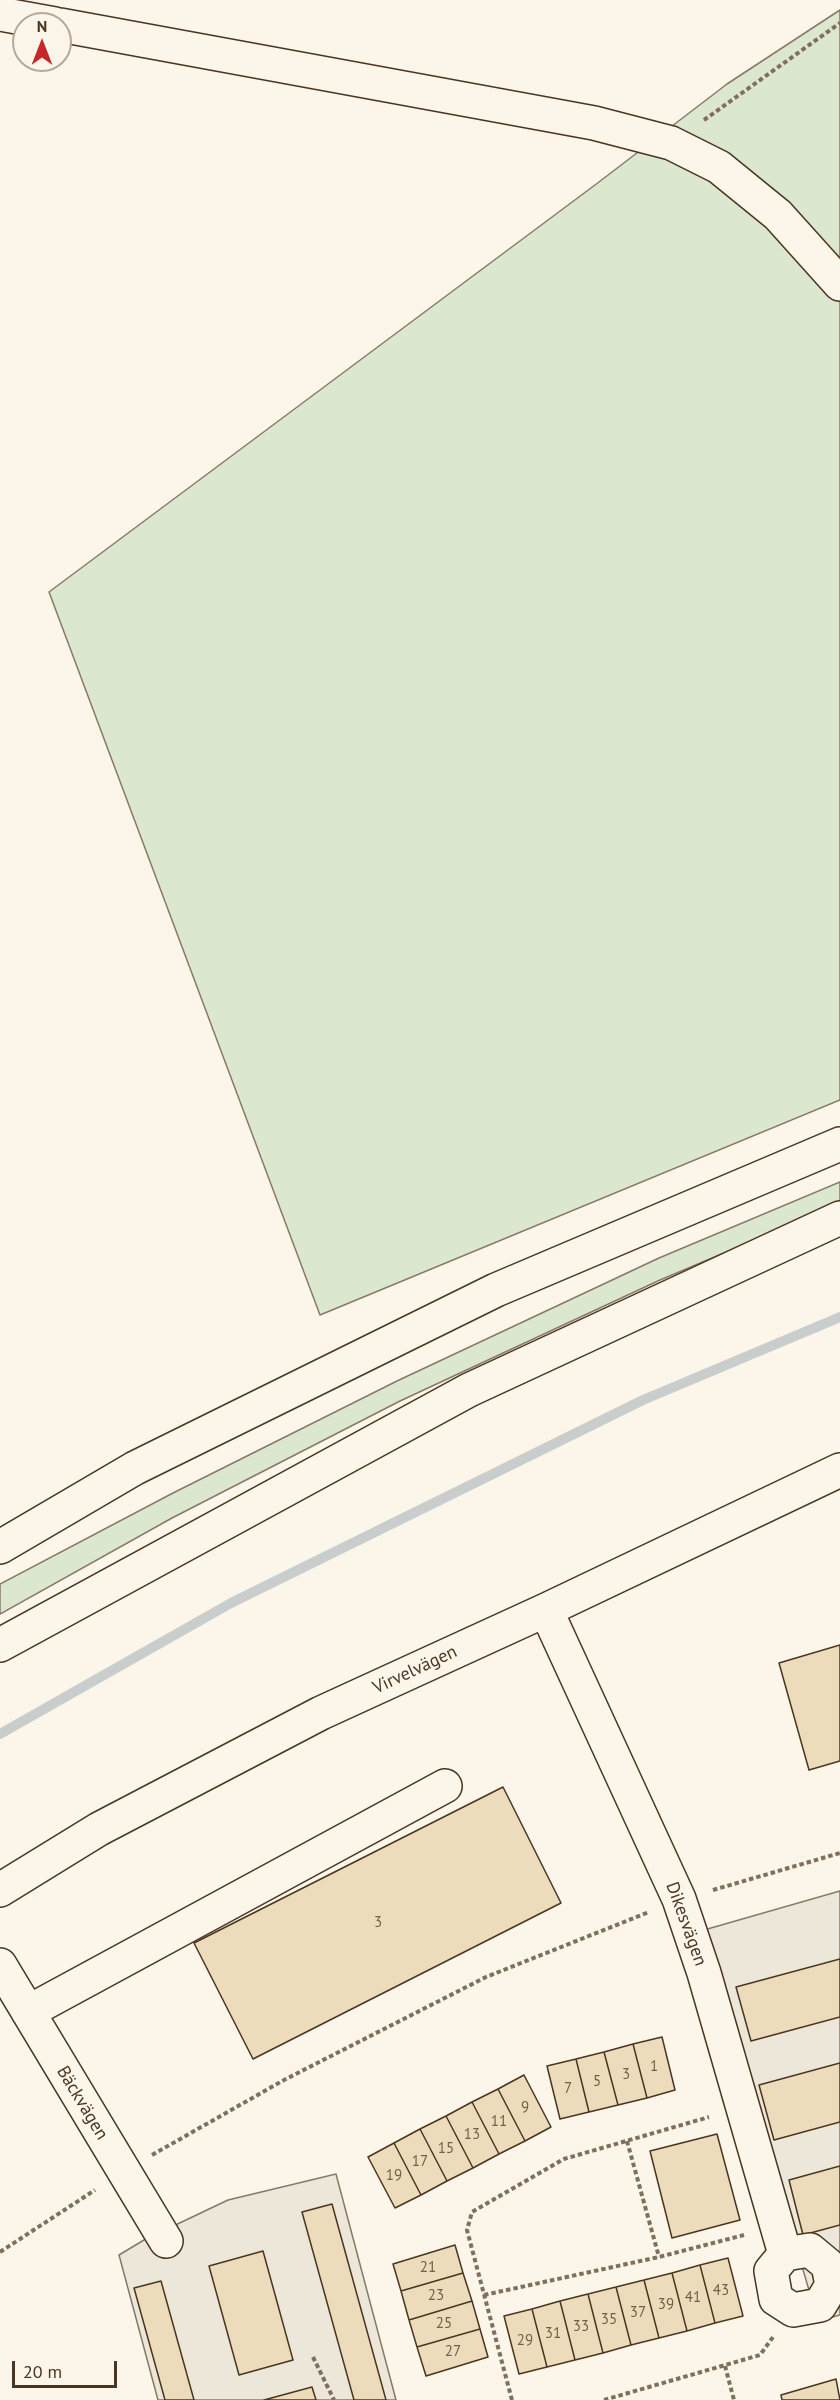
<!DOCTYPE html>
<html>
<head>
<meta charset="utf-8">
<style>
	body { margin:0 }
	#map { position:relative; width:840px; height:2400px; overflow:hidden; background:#fbf6e9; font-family:"PT Sans",sans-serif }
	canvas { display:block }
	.north { position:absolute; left:12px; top:12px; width:60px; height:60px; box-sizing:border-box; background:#fbf6e9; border:2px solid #b4a999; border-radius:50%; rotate:0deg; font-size:16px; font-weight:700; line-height:24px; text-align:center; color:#4a3520 }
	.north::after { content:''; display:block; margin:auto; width:21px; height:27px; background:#c62828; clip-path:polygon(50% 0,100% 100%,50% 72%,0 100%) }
	.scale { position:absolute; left:12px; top:2361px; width:105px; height:27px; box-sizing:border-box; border:3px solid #4a3520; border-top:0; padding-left:8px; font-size:18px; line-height:21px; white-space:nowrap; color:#4a3520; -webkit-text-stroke:4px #fbf6e9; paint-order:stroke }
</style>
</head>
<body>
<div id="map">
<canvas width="840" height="2400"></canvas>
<div class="north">N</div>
<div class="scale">20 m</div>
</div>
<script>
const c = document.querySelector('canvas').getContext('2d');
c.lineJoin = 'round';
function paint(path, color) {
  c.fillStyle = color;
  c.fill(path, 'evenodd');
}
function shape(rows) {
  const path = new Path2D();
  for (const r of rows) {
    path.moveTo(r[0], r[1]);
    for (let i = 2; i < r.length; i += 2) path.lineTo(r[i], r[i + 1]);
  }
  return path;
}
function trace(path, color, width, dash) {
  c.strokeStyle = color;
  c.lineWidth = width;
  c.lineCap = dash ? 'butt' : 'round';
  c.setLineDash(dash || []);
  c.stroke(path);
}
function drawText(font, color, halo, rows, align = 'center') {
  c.font = font + ' "PT Sans",sans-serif';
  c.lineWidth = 4.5;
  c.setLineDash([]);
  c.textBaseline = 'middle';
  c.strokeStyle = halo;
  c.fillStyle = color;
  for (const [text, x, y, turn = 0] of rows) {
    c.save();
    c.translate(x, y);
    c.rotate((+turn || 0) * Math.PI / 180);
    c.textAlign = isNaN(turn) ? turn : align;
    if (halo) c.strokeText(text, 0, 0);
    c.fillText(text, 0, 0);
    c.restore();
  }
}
const green = shape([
	[840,10,840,1100,320,1315,49,592,599,182,727,84,840,10],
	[840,1182,840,1204,660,1280,400,1401,172,1518,0,1614,0,1584,173,1493,397,1381,659,1258,840,1182]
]);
const parking = shape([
	[840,1891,840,2315,818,2321,704,1930,840,1891],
	[336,2174,396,2400,158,2400,119,2255,144,2240,228,2200,336,2174]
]);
const stream = shape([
	[0,1734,231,1603,643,1400,840,1317]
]);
const building = shape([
	[840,1645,840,1761,809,1770,779,1663,840,1645],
	[503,1787,561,1903,253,2059,194,1943,503,1787],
	[840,1959,840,2017,751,2041,736,1987,840,1959],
	[662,2037,675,2090,647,2098,633,2044,662,2037],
	[633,2044,647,2098,618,2105,604,2052,633,2044],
	[604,2052,618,2105,589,2112,576,2059,604,2052],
	[576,2059,589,2112,560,2119,547,2066,576,2059],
	[840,2063,840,2122,774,2140,759,2085,840,2063],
	[524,2075,551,2127,525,2141,498,2089,524,2075],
	[498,2089,525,2141,499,2154,472,2102,498,2089],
	[472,2102,499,2154,473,2168,446,2116,472,2102],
	[446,2116,473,2168,447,2181,420,2129,446,2116],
	[420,2129,447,2181,421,2195,394,2143,420,2129],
	[717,2134,740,2220,672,2238,650,2151,717,2134],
	[394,2143,421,2195,395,2208,368,2157,394,2143],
	[840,2166,840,2225,803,2235,789,2180,840,2166],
	[332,2204,386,2400,354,2400,302,2212,332,2204],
	[455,2245,463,2273,401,2291,393,2264,455,2245],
	[263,2251,293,2360,239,2375,209,2266,263,2251],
	[728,2258,743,2316,715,2323,700,2265,728,2258],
	[700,2265,715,2323,687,2331,672,2273,700,2265],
	[463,2273,472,2301,409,2320,401,2291,463,2273],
	[672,2273,687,2331,659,2338,644,2280,672,2273],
	[644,2280,659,2338,631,2345,616,2287,644,2280],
	[161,2281,194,2400,165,2400,134,2288,161,2281],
	[616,2287,631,2345,603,2353,588,2294,616,2287],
	[588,2294,603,2353,575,2360,560,2301,588,2294],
	[472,2301,480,2329,417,2347,409,2320,472,2301],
	[560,2301,575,2360,547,2367,532,2309,560,2301],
	[532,2309,547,2367,519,2374,504,2316,532,2309],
	[480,2329,488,2357,426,2376,417,2347,480,2329],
	[836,2379,840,2400,782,2400,781,2395,836,2379],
	[312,2387,316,2400,264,2400,312,2387]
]);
const path = shape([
	[704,120,840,23],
	[713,1890,840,1853],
	[627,2141,659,2257],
	[152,2155,284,2080,486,1977,649,1912],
	[0,2252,95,2190],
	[484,2295,659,2257,744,2235],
	[313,2357,334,2400],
	[725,2366,734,2400],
	[512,2400,467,2230,472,2212,564,2159,709,2117],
	[604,2400,760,2355,773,2337]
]);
const minor = shape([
	[0,14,55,24],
	[60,25,594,123,671,143,719,167,778,215,840,284],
	[546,1610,679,1899,704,1973,785,2254,771,2271,776,2299,793,2310,820,2305,832,2285,828,2265,810,2250,785,2254],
	[0,1890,99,1829,321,1713,546,1610,840,1470],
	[0,1965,166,2241],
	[28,2012,445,1786]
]);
const highway = shape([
	[0,1547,135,1468,496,1290,840,1144],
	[0,1645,469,1390,840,1218]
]);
const numberNames = [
	["3",378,1923],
	["1",654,2067],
	["3",626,2075],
	["5",597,2082],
	["7",568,2089],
	["9",525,2108],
	["11",499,2122],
	["13",472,2135],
	["15",446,2149],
	["17",420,2162],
	["19",394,2176],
	["21",428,2268],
	["43",721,2291],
	["23",436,2296],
	["41",693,2298],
	["39",666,2305],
	["37",638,2313],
	["35",609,2320],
	["25",444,2324],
	["33",581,2327],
	["31",553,2334],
	["29",525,2341],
	["27",453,2352]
];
const streetNames = [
	["Virvelvägen",415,1670,-25],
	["Dikesvägen",686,1924,70],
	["Bäckvägen",82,2103,59]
];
paint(green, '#dce7d0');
trace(green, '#887966', 1.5);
paint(parking, '#ede7d9');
trace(parking, '#887966', 1.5);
trace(stream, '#c9cecd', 10);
paint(building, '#ecdcbc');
trace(building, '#4a3520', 1.5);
trace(minor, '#4a3520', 36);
trace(highway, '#4a3520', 36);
trace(path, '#7f6f5c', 4, [4.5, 3]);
trace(minor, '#fbf6e9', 33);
trace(highway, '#fbf6e9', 33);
drawText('15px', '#725f47', null, numberNames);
drawText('18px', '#4a3520', '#fbf6e9', streetNames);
</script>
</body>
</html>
